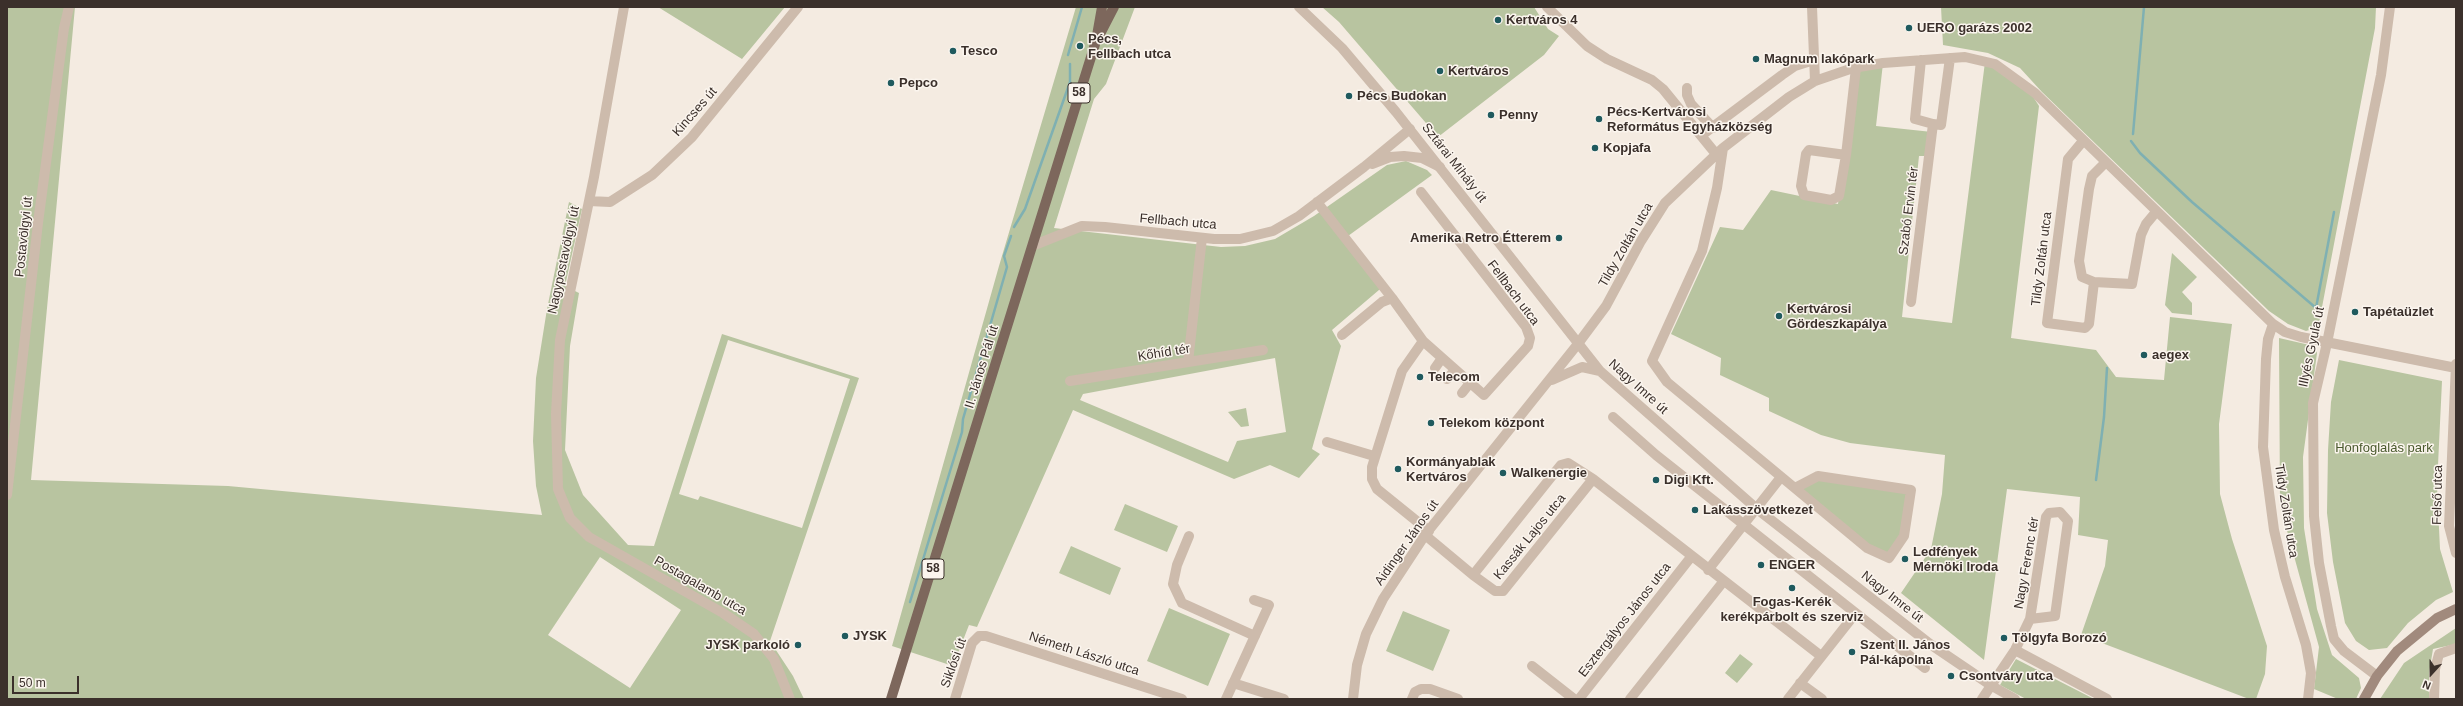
<!DOCTYPE html>
<html>
<head>
<meta charset="utf-8">
<style>
	body { margin:0 }
	#map { position:relative; width:2463px; height:706px; overflow:hidden; background:#f4ebe1; font-family:Arial,sans-serif }
	canvas { display:block }
	.frame { position:absolute; inset:0; border:8px solid #3b302b; pointer-events:none }
	.north { position:absolute; left:2411px; top:654px; width:40px; height:40px; -webkit-text-stroke:3px #fbf5ee; paint-order:stroke; rotate:201deg; font-size:11px; font-weight:700; line-height:16px; text-align:center; color:#3b302b }
	.north::after { content:''; display:block; margin:auto; width:14px; height:18px; background:#3b302b; clip-path:polygon(50% 0,100% 100%,50% 72%,0 100%) }
	.scale { position:absolute; left:12px; top:676px; width:67px; height:18px; box-sizing:border-box; border:2px solid #3b302b; border-top:0; padding-left:5px; font-size:12px; line-height:14px; white-space:nowrap; color:#3b302b; -webkit-text-stroke:3px #fbf5ee; paint-order:stroke }
</style>
</head>
<body>
<div id="map">
<canvas width="2463" height="706"></canvas>
<div class="frame"></div>
<div class="north">N</div>
<div class="scale">50 m</div>
</div>
<script>
const c = document.querySelector('canvas').getContext('2d');
c.lineJoin = 'round';
function paint(path, color) {
  c.fillStyle = color;
  c.fill(path, 'evenodd');
}
function shape(rows) {
  const path = new Path2D();
  for (const r of rows) {
    path.moveTo(r[0], r[1]);
    for (let i = 2; i < r.length; i += 2) path.lineTo(r[i], r[i + 1]);
  }
  return path;
}
function trace(path, color, width, dash) {
  c.strokeStyle = color;
  c.lineWidth = width;
  c.lineCap = dash ? 'butt' : 'round';
  c.setLineDash(dash || []);
  c.stroke(path);
}
function drawText(font, color, halo, rows, align = 'center') {
  c.font = font + ' Arial,sans-serif';
  c.lineWidth = 3;
  c.setLineDash([]);
  c.textBaseline = 'middle';
  c.strokeStyle = halo;
  c.fillStyle = color;
  for (const [text, x, y, turn = 0] of rows) {
    c.save();
    c.translate(x, y);
    c.rotate((+turn || 0) * Math.PI / 180);
    c.textAlign = isNaN(turn) ? turn : align;
    if (halo) c.strokeText(text, 0, 0);
    c.fillText(text, 0, 0);
    c.restore();
  }
}
const green = shape([
	[7,7,75,7,31,480,228,486,542,515,536,486,533,441,536,378,547,309,569,202,582,209,565,286,579,293,570,346,565,450,583,495,628,545,654,546,722,334,859,378,770,641,793,676,804,699,7,699],
	[728,340,850,379,802,528,700,496,698,500,679,494],
	[600,557,681,610,630,688,548,635],
	[658,7,785,7,742,59],
	[1076,7,1135,7,1106,84,1094,99,1054,228,1221,247,1245,246,1275,239,1314,216,1387,165,1406,161,1427,170,1432,175,1348,236,1386,284,1332,330,1341,346,1312,449,1320,454,1299,478,1270,465,1234,479,1073,410,977,627,969,625,953,666,892,646,999,266],
	[1275,358,1286,432,1237,441,1228,462,1080,400,1083,394],
	[1322,7,1534,7,1548,29,1559,36,1544,55,1438,137,1339,22],
	[1941,7,2376,7,2375,28,2319,323,2316,328,2306,331,2288,324,2269,311,2042,92,2020,68,1988,53,1943,45],
	[1985,62,2032,95,2039,106,2011,338,2096,350,2116,377,2164,380,2170,317,2232,324,2219,424,2220,494,2232,539,2267,646,2265,674,2256,699,2249,699,2081,635,2105,566,2108,540,2078,535,2080,497,2007,489,1984,660,1901,593,1931,549,1942,494,1945,455,1850,443,1821,435,1769,411,1769,398,1720,375,1721,358,1671,334,1720,227,1743,230,1771,190,1838,204,1856,68,1883,63,1876,126,1932,132,1929,156,1919,156,1902,317,1952,323],
	[2172,253,2197,277,2182,292,2192,303,2192,315,2172,313,2165,305],
	[2279,338,2314,346,2317,353,2303,457,2304,528,2317,609,2332,655,2359,678,2361,688,2356,699,2338,699,2314,689,2319,647,2280,505],
	[2339,360,2442,381,2437,486,2440,549,2453,592,2436,600,2408,623,2387,648,2369,650,2356,641,2345,623,2333,562,2327,513,2328,450,2331,402],
	[1246,408,1249,426,1241,427,1228,412],
	[1818,477,1910,491,1903,536,1889,556,1880,554,1796,488],
	[1125,504,1178,526,1167,552,1114,530],
	[1071,546,1121,568,1110,595,1059,573],
	[1169,608,1230,634,1208,686,1147,661],
	[1403,611,1450,630,1433,671,1386,651],
	[2456,628,2456,644,2433,649,2429,673,2429,699,2380,699,2404,663],
	[1740,654,1753,664,1737,683,1725,673],
	[2016,659,2094,699,2026,699,2000,685]
]);
const stream = shape([
	[1068,55,1082,7],
	[2133,134,2144,7],
	[2131,141,2140,153,2192,202,2316,308,2334,212],
	[1014,227,1025,209,1070,82,1070,64],
	[2096,480,2104,417,2107,368],
	[910,602,962,432,963,419,1007,267,1004,256,1011,236]
]);
const minor = shape([
	[624,7,594,177,560,340,556,414,558,489,570,518,589,537,723,613,754,634,774,659,790,699],
	[1547,7,1587,46,1607,59,1652,80,1663,89,1716,154],
	[1812,7,1815,81],
	[1921,60,1915,119,1933,124],
	[1687,88,1687,95,1691,104,1713,128],
	[1702,135,1782,75,1795,66,1814,60],
	[2083,141,2068,159,2047,323,2085,328,2089,324,2094,282,2132,284,2141,235,2146,224,2156,212],
	[1723,148,1717,188,1702,251,1652,361,1667,382,1867,548,1889,558,1904,536,1911,490,1818,476,1795,488],
	[1846,155,1809,150,1806,154,1801,186,1804,195,1831,200,1839,196,1846,155,1856,68],
	[1372,164,1390,157,1404,156,1422,158,1440,167],
	[589,201,610,202,652,175,692,137,798,7],
	[1317,202,1392,298],
	[1032,246,1082,226,1105,227,1214,239,1240,239,1273,231,1299,216,1364,167,1410,129],
	[2094,282,2082,277,2079,261,2089,189,2092,176,2105,163],
	[1911,302,1933,124,1941,125,1950,58],
	[2273,324,2268,339,2266,359,2263,447,2274,530,2285,577,2306,645,2311,673,2308,699],
	[1342,335,1382,302,1392,298,1423,341,1484,395,1528,346,1530,338,1526,327,1421,192],
	[1423,341,1402,371,1372,467,1372,479,1377,489,1429,531],
	[1577,345,1606,306,1641,241,1665,203,1723,148,1789,97,1815,81,1853,68,1883,63,1965,57,1995,64,2035,93,2273,324,2285,332,2301,337,2456,368],
	[1188,362,1202,238],
	[2456,364,2449,526,2456,553],
	[1435,368,1442,358],
	[1447,379,1455,370],
	[1070,381,1263,350],
	[1462,393,1470,383],
	[1613,417,1656,455,1925,668],
	[1327,442,1374,456],
	[1425,535,1473,575,1556,471,1561,465,1568,463,1593,479,1821,656],
	[1189,536,1177,565,1173,584,1182,603,1255,636],
	[1708,570,1781,477],
	[1473,575,1495,591,1503,591,1593,479],
	[2015,650,2107,699],
	[1532,666,1574,699],
	[1233,683,1284,699],
	[1800,683,1822,699],
	[955,699,972,643,979,636,986,636,1182,699],
	[1226,699,1269,605,1254,600],
	[1412,699,1415,692,1421,689,1430,689,1458,699],
	[1579,699,1691,557],
	[1630,699,1723,582],
	[1788,699,1855,614],
	[1982,699,2015,650,2030,619,2055,616,2068,521,2060,512,2049,513,2046,517,2030,619],
	[2434,699,2435,669,2439,654,2456,648]
]);
const tertiary = shape([
	[1299,7,1342,48,1396,112,1600,371,1757,509,1930,644,1992,686,2015,699],
	[1552,380,1582,367,1600,371],
	[7,495,38,223,64,28,69,7],
	[2377,676,2344,651,2334,639,2331,626,2319,563,2314,516,2313,403,2327,343,2381,75,2390,7],
	[1353,699,1357,665,1366,634,1383,599,1425,535,1577,345]
]);
const secondary = shape([
	[2364,699,2377,676,2397,651,2437,618,2456,609]
]);
const primary = shape([
	[1099,36,1114,7],
	[891,699,1096,41,1102,7]
]);
const markers = [
	[1498,20,4,"#1f5a5e"],
	[1909,28,4,"#1f5a5e"],
	[1080,46,4,"#1f5a5e"],
	[953,51,4,"#1f5a5e"],
	[1756,59,4,"#1f5a5e"],
	[1440,71,4,"#1f5a5e"],
	[891,83,4,"#1f5a5e"],
	[1349,96,4,"#1f5a5e"],
	[1491,115,4,"#1f5a5e"],
	[1599,119,4,"#1f5a5e"],
	[1595,148,4,"#1f5a5e"],
	[1559,238,4,"#1f5a5e"],
	[2355,312,4,"#1f5a5e"],
	[1779,316,4,"#1f5a5e"],
	[2144,355,4,"#1f5a5e"],
	[1420,377,4,"#1f5a5e"],
	[1431,423,4,"#1f5a5e"],
	[1398,469,4,"#1f5a5e"],
	[1503,473,4,"#1f5a5e"],
	[1656,480,4,"#1f5a5e"],
	[1695,510,4,"#1f5a5e"],
	[1905,559,4,"#1f5a5e"],
	[1761,565,4,"#1f5a5e"],
	[1792,588,4,"#1f5a5e"],
	[845,636,4,"#1f5a5e"],
	[2004,638,4,"#1f5a5e"],
	[798,645,4,"#1f5a5e"],
	[1852,652,4,"#1f5a5e"],
	[1951,676,4,"#1f5a5e"]
];
const shields = [
	[1079,93,22],
	[933,569,22]
];
const shieldNames = [
	["58",1079,93],
	["58",933,569]
];
const poiNames = [
	["Kertváros 4",1506,20],
	["UERO garázs 2002",1917,28],
	["Pécs,",1088,39],
	["Fellbach utca",1088,54],
	["Tesco",961,51],
	["Magnum lakópark",1764,59],
	["Kertváros",1448,71],
	["Pepco",899,83],
	["Pécs Budokan",1357,96],
	["Pécs-Kertvárosi",1607,112],
	["Református Egyházközség",1607,127],
	["Penny",1499,115],
	["Kopjafa",1603,148],
	["Amerika Retro Étterem",1551,238,"right"],
	["Kertvárosi",1787,309],
	["Gördeszkapálya",1787,324],
	["Tapétaüzlet",2363,312],
	["aegex",2152,355],
	["Telecom",1428,377],
	["Telekom központ",1439,423],
	["Kormányablak",1406,462],
	["Kertváros",1406,477],
	["Walkenergie",1511,473],
	["Digi Kft.",1664,480],
	["Lakásszövetkezet",1703,510],
	["Ledfények",1913,552],
	["Mérnöki Iroda",1913,567],
	["ENGER",1769,565],
	["Fogas-Kerék",1792,602,"center"],
	["kerékpárbolt és szerviz",1792,617,"center"],
	["JYSK",853,636],
	["Tölgyfa Borozó",2012,638],
	["JYSK parkoló",790,645,"right"],
	["Szent II. János",1860,645],
	["Pál-kápolna",1860,660],
	["Csontváry utca",1959,676]
];
const streetNames = [
	["Kincses út",695,112,-49],
	["Sztárai Mihály út",1454,163,52],
	["Szabó Ervin tér",1909,211,-83],
	["Fellbach utca",1178,222,5],
	["Postavölgyi út",24,237,-84],
	["Tildy Zoltán utca",1626,245,-60],
	["Tildy Zoltán utca",2042,259,-83],
	["Nagypostavölgyi út",564,260,-78],
	["Fellbach utca",1513,293,53],
	["Illyés Gyula út",2312,347,-78],
	["Kőhíd tér",1164,353,-9],
	["II. János Pál út",982,367,-73],
	["Nagy Imre út",1638,387,42],
	["Felső utca",2438,495,-89],
	["Tildy Zoltán utca",2286,511,81],
	["Kassák Lajos utca",1530,537,-51],
	["Aidinger János út",1407,543,-55],
	["Nagy Ferenc tér",2027,563,-80],
	["Postagalamb utca",700,586,30],
	["Nagy Imre út",1892,597,38],
	["Esztergályos János utca",1625,620,-52],
	["Németh László utca",1084,654,18],
	["Siklósi út",954,663,-70]
];
const parkNames = [
	["Honfoglalás park",2384,448]
];
paint(green, '#b8c4a0');
trace(stream, '#7fb0b2', 2.5);
trace(minor, '#cdbbac', 10);
trace(tertiary, '#cdbbac', 10);
trace(secondary, '#a18a7d', 10);
trace(primary, '#7d675c', 10);
for (const [x, y, r, color] of markers) {
  const dot = new Path2D();
  dot.arc(x, y, r, 0, 2 * Math.PI);
  c.fillStyle = color;
  c.fill(dot);
  trace(dot, '#fbf5ee', 1.5);
}
for (const [x, y, w] of shields) {
  const box = new Path2D();
  box.roundRect(x - w / 2, y - 10, w, 20, 3);
  c.fillStyle = '#fbf5ee';
  c.fill(box);
  trace(box, '#3b302b', 1);
}
drawText('bold 12px', '#3b302b', null, shieldNames);
drawText('bold 13px', '#3b302b', '#fbf5ee', poiNames, 'left');
drawText('13px', '#3b302b', '#fbf5ee', streetNames);
drawText('13px', '#4a5a2e', '#fbf5ee', parkNames);
</script>
</body>
</html>
